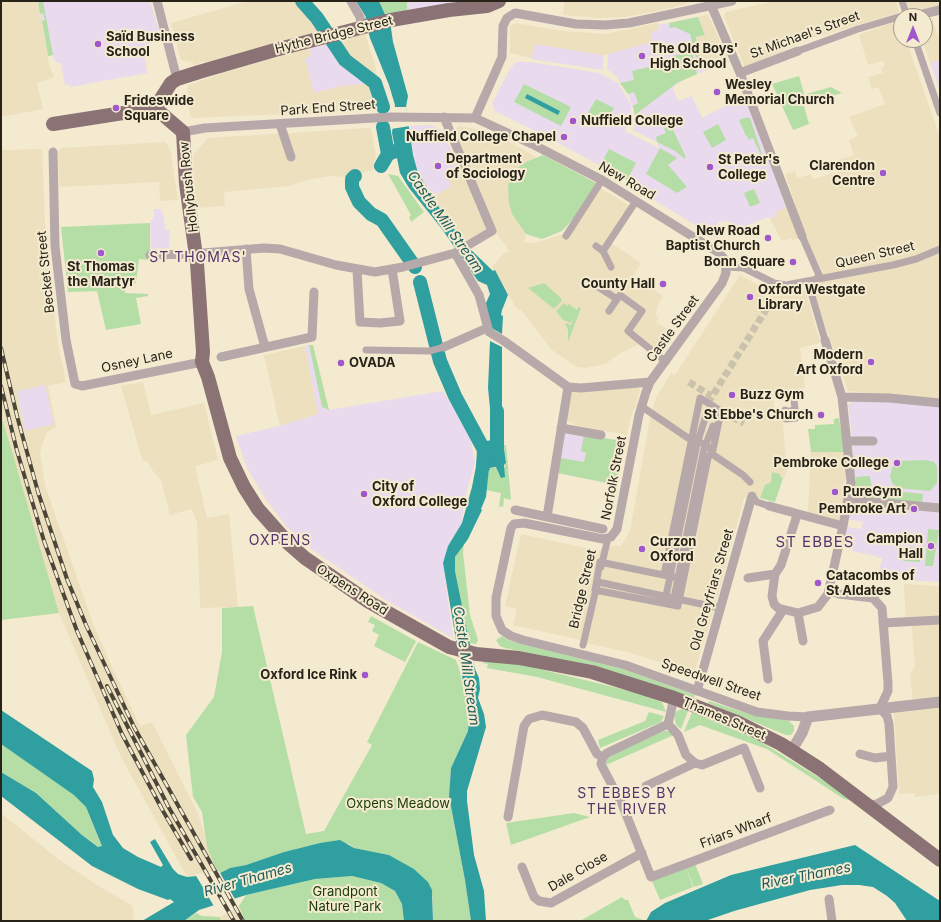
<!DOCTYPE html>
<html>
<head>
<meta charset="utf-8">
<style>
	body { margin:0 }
	#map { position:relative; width:941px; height:922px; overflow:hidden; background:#f4eacf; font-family:Inter,sans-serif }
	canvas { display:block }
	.frame { position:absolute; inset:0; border:2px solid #272319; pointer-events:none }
	.north { position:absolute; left:893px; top:8px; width:40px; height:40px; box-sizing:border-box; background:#f4eacf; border:1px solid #a29a86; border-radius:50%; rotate:0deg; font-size:11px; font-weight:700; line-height:16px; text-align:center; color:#272319 }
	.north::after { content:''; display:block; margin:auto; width:14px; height:18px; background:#9f57cb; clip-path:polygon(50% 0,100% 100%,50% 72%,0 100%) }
</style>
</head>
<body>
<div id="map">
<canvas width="941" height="922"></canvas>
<div class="frame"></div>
<div class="north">N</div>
</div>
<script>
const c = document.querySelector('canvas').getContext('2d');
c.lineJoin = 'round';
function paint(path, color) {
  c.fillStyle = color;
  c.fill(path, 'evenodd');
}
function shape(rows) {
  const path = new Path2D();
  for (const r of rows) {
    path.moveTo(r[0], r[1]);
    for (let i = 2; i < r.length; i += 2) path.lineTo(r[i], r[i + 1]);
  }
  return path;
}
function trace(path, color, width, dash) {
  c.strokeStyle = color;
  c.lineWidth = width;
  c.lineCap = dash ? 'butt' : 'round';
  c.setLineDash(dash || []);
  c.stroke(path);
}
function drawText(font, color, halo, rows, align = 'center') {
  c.font = font + ' Inter,sans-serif';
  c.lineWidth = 4;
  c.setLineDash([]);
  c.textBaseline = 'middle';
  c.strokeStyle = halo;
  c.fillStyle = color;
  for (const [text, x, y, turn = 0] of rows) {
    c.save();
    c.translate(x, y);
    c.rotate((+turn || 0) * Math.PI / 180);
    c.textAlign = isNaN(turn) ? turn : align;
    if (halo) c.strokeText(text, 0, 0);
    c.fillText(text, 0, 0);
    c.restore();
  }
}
const built = shape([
	[1,1,38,1,49,64,54,77,37,83,43,109,1,117],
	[248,1,297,1,312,18,318,31,207,63,203,62,194,65,192,62,181,60,171,23],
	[564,1,694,1,676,7,626,17,599,18,563,15],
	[774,1,896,1,899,11,898,13,809,39,745,68,724,16,726,12],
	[906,1,940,1,940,6,911,14],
	[708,14,728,59,701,68,696,37,705,35,698,17],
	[932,18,940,42,940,60,930,63,922,40,925,40,925,19],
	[901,19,901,40,906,40,940,137,940,400,848,391,814,294,819,275,822,271,807,240,802,236,792,241,791,238,782,241,770,219,777,216,775,212,795,203,785,174,795,171,798,178,811,174,813,179,841,171,838,160,854,155,849,140,858,136,849,117,885,104,878,87,872,89,868,77,883,73,881,68,885,66,883,61,868,65,859,35],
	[516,23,562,31,605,34,658,23,659,30,652,42,606,55,532,58,510,53,510,26],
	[365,34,375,65,383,110,193,118,190,116,187,87,189,85,220,74,309,48,311,57,305,58,314,93,341,86,374,83,345,60,334,43],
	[459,126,492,132,536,157,528,161,509,204,512,214,526,234,524,242,535,243,563,234,600,188,632,207,610,242,641,263,633,276,663,296,657,306,656,316,659,318,656,322,674,333,659,352,656,359,640,344,619,354,605,364,585,368,577,367,552,350,521,310,517,309,492,267,503,254,510,251,498,236,451,134],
	[369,128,371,128,376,156,374,163,377,169,347,177,330,176,303,181,290,186,224,192,225,206,196,208,193,155,208,138],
	[166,142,171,152,178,200,160,201,159,182,59,187,58,151,61,148],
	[42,149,46,247,58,342,66,382,48,386,56,427,46,433,40,453,45,485,92,621,112,667,140,726,152,722,198,814,218,874,187,877,121,757,59,613,1,416,1,150],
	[462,172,487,231,465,243,432,197,451,186,448,177],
	[740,275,760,286,761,285,776,290,788,290,788,292,805,289,820,343,800,348,805,388,773,392,774,408,768,409,768,415,782,414,787,470,784,478,773,476,771,482,765,485,760,498,744,498,716,603,694,673,627,652,585,643,581,640,513,625,517,609,505,606,521,534,600,551,605,547,621,546,630,531,651,413,656,398,671,373,675,375],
	[305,346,318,414,280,426,264,355],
	[143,382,151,415,204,403,218,460,195,466,207,518,229,514,238,607,200,608,197,522,191,509,170,515,161,480,153,471,147,461,143,462,121,386],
	[638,387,640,390,635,408,630,419,627,435,575,425,568,421,567,417,572,390],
	[831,451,845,452,847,462,842,521,808,513,811,452],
	[904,584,940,586,940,794,915,797,914,793,899,794,894,713,914,711,910,673,915,667,912,626,906,626],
	[1,813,61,861,97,885,133,906,134,921,1,921],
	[239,906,248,921,221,921,220,917]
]);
const education = shape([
	[38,1,150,1,162,40,151,42,151,46,143,47,147,73,70,87,69,84,65,85,61,63,56,63,53,55,48,56],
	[402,1,468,1,404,12],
	[698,17,705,35,696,37,701,68,728,59,729,62,686,78,673,87,673,89,678,101,692,96,702,118,744,96,786,208,775,212,777,216,770,219,769,217,732,231,729,221,718,222,718,239,638,190,639,188,627,180,551,139,495,111,492,103,510,69,516,62,530,62,599,73,618,83,631,105,631,118,625,131,659,148,657,142,633,130,635,121,638,120,640,111,635,115,628,94,616,76,607,69,608,54,651,42,651,32,659,30,658,25],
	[334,43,345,60,375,83,341,86,314,93,305,58,311,56,309,48],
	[535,44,603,55,603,70,531,59],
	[940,60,940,91,930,63],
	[431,125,442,131,462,172,448,177,451,186,432,197,418,173,413,155,410,126],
	[154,209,160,209,164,216,165,230,170,230,169,248,151,249,150,223,154,216],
	[309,345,322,407,329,410,443,391,469,432,475,463,464,500,462,523,448,546,443,563,453,638,386,600,311,549,287,527,267,501,247,468,236,436,280,426,318,414,305,346],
	[45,385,54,424,25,431,17,391],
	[860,399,940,406,940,506,853,497,854,485,852,437,848,404,851,404,851,401],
	[565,432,584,435,617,485,558,473],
	[850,501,940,511,940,582,901,580,881,583,879,572,882,558,877,558,877,556,852,551,853,545,845,543,846,527,861,529,863,522,847,519]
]);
const green = shape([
	[38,1,43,1,53,55,48,56,42,21,45,20,43,13,40,14],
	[379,1,407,1,407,10,385,15],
	[698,17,705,35,696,37,699,59,695,56,690,34,675,27,670,28,669,23],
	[692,52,697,74,677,83,635,115,633,106,638,103,634,92,628,94,620,83,634,80,632,71,662,64,662,61,674,58,673,56],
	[799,76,807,104,804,106,809,124,793,130,772,84],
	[524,84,571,107,561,126,514,102],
	[831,87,842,93,809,102,806,94],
	[596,99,614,108,606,123,588,113],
	[747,117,750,118,762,154,759,156,760,153,753,138,749,140,747,136,746,136,739,120],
	[718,124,726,140,712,148,703,132],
	[667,127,669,131,673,130,685,155,685,159,675,151,657,142,656,137,666,133,664,128],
	[660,148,677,158,668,165,687,187,677,193,646,174],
	[609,149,636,163,627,180,600,166],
	[543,155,596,183,574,218,562,231,542,239,526,234,512,214,509,204,508,185,517,168,528,161],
	[388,174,398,176,424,212,411,222,409,217,411,215],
	[754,189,760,203,750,207,744,193],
	[150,223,150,260,139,259,136,283,124,283,125,293,148,294,148,296,136,298,141,324,106,330,97,291,68,292,61,227],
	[544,283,561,298,562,301,554,309,528,288],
	[564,303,567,306,569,304,577,310,578,307,581,308,568,342,568,330,565,323,571,325,575,316,571,323,563,320,556,311],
	[309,345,313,345,329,410,322,407],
	[1,416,11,448,59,613,1,620],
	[839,418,845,452,811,452,808,429,815,429,815,425,834,424,834,419],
	[584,435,623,441,617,485,558,473,560,458,584,462,586,453,581,451],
	[504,445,506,445,511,500,504,498,503,507,499,506,501,493,486,490,489,468,498,468,501,477,506,463],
	[925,460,934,462,937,466,937,483,930,491,898,488,892,483,890,476,892,468,898,461],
	[772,472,780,474,780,476,783,478,775,502,760,498,765,485,771,482],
	[870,476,872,490,887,490,923,494,922,504,853,497,856,477],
	[928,529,939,530,933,566,925,566],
	[464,543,463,553,470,615,478,640,476,644,470,643,455,571,455,557],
	[908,547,920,548,920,562,903,561],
	[253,606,306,834,324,831,372,745,367,742,418,642,456,660,460,672,469,717,468,731,451,768,449,796,465,880,471,921,433,921,433,897,428,882,414,869,389,855,354,848,349,844,320,843,284,852,246,865,230,868,218,874,207,847,202,812,193,797,186,735,214,697,222,652,222,608],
	[371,616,416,641,405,662,374,646,379,635,372,631,375,625,368,622],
	[502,636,510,641,623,669,695,695,694,698,595,667,505,648,500,646,496,640],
	[484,659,523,665,638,693,662,702,666,712,537,677,487,668,488,664,483,663],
	[709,701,746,713,789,721,794,726,794,731,791,735,786,735,708,703],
	[682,709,688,711,681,729,676,725,674,716,675,712],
	[649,712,664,716,661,722,600,748,598,740,645,721],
	[692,712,756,739,859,802,844,799,767,749,750,743,700,725,684,732],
	[664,731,671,731,676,734,606,765,607,758,611,754],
	[1,744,74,794,86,807,102,846,100,848,82,835,36,793,1,772],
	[574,813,590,817,511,845,506,823],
	[695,864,703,884,694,887,686,868],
	[686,868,693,887,660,900,652,881],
	[352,876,381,883,395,891,402,904,404,921,245,921,239,906,246,895,315,879],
	[622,897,625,900,628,900,635,917,646,921,580,921],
	[196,913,202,916,220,917,221,921,184,921]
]);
const water = shape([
	[297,1,310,1,324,18,327,26,339,41,327,44,316,29,312,18],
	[356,1,379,1,391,28,393,42,408,96,406,107,413,155,418,173,442,212,467,246,493,271,495,270,508,295,502,310,501,315,503,316,502,334,488,326,486,303,490,294,487,285,478,281,442,229,409,188,400,173,392,133,395,105,389,85,370,38,365,20,366,17],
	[527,94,560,111,558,115,525,98],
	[490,341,502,347,502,434,492,428,488,388],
	[493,435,503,441,506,463,504,465,505,477,501,478,496,467,489,468,486,497,481,509,482,510,468,539,455,557,455,571,475,669,479,678,480,689,478,698,484,714,486,727,467,791,467,801,474,855,484,891,486,921,471,921,465,880,449,796,451,768,468,731,469,717,443,563,448,546,462,523,472,487,478,456,486,441,493,440],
	[1,710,92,771,94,779,93,787,102,802,113,835,123,848,138,857,161,867,163,865,150,842,155,839,173,869,178,874,187,877,218,874,230,868,246,865,284,852,320,843,340,840,354,848,389,855,414,869,428,882,432,890,433,921,404,921,402,904,395,891,381,883,352,876,315,879,246,895,199,910,184,921,142,921,174,902,170,899,168,900,138,889,92,866,1,796,1,772,36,793,82,835,98,847,102,846,86,807,74,795,1,744],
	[855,845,940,901,940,921,907,921,895,903,887,896,873,887,859,885,842,885,810,890,734,911,705,921,646,921,651,912,665,903,731,875]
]);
const pier = shape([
	[393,107,406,107,410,126,391,129],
	[219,871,236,901,215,908,195,874]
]);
const river = shape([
	[302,1,317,18,345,60,375,83,383,107],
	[383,127,388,154],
	[381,166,388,154,401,149],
	[355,176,352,179,352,187,359,202,371,214,382,220,415,267],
	[420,282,440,361,455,396,484,450,483,467],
	[493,455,497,449,497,411]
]);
const pedestrianTunnel = shape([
	[689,382,711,396],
	[708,403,767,308],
	[721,411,732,417,744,415],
	[732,417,744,423]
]);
const pedestrian = shape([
	[902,1,907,16],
	[915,40,940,113],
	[798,51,858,29,902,16],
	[566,236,602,180],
	[802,236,819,275,810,289,825,340],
	[596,246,603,251,611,267],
	[603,251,636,201],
	[726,267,744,268,774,283,786,285,893,265,916,259,940,249],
	[592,283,617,299],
	[609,311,620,295,642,311,628,331,666,362],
	[366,350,430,351,444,347],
	[641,406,688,438],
	[785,410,785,412,795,410],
	[786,417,786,419,796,418,794,400],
	[715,456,743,475,750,482],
	[752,496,757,502,769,506],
	[601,567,608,538],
	[664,575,700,398,721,411,713,450,692,437],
	[683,579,600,562,595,590,678,606,708,458,713,450],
	[598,582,720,608],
	[666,596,697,444,707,412],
	[674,598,704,449,713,426,715,427],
	[583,645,597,585]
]);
const minor = shape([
	[157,1,177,79],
	[351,1,360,17,362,27],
	[711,5,740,73,802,236],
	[923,14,940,10],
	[740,73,798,51],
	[475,118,502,57,503,26,507,18,515,13,576,24,605,25,629,23,732,1],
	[280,124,291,157],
	[183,132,205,128,391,117,475,118,534,145,602,180,719,253,725,260,726,273,722,283,650,382,646,392,639,415,617,529,611,537,603,539,524,523,514,524,511,528,496,598,496,616,502,630,511,636,523,640,625,665,757,712,788,716,808,717],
	[53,152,55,246,66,340,75,384,82,386,202,362],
	[246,249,249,289,265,347],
	[455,253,479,295,489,332,504,341,568,387,581,388,650,382],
	[150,255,191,254,264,248,280,249,336,265,375,272,403,267,455,253,492,231,444,117],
	[357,270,360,322,380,323,400,321,392,269],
	[444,347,487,328],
	[221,357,312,337,314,292],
	[842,397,889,398,940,403],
	[561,428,601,435],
	[848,441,873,441],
	[849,500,940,508],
	[769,506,843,526],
	[515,510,603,529],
	[797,515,781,565,775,574,772,596,774,604,778,608,798,613,818,607,828,594,843,526,851,482,842,397,825,340],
	[547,517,568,387],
	[748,578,775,574],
	[830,588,833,592,839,594,873,598,882,608,888,683,888,691,880,708,887,716,889,724,893,787,888,798,877,804,868,805],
	[798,613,803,641],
	[883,623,940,620],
	[768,679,763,641,783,610],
	[697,691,752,496],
	[668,724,678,735,686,755,695,763],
	[668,724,674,698],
	[860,754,875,758,891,756],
	[603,757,601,764,603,768,622,804,651,877,830,810],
	[603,757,607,753,668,724],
	[646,786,695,763,702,765,744,748,760,788],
	[508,817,524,726,529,719,542,715,576,722,583,728,597,754,603,757],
	[522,867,534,897,539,901,551,903,642,853],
	[829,899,832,921]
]);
const tertiary = shape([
	[792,750,802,733,808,717,940,702]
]);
const primary = shape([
	[155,108,171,83,177,79,199,72,275,50,391,20,449,10,487,6,499,1],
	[53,124,155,108,183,132,186,184,197,263,203,352,202,362,208,377,230,458,244,487,258,509,289,544,305,558,369,602,449,647,476,654,519,658,592,672,674,698,737,722,781,744,820,769,940,860]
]);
const rail = shape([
	[1,348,17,416,38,492,67,579,86,625,134,727,243,921],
	[1,386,17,451,44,541,77,631,122,734,163,811,191,859],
	[107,686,168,806,234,921]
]);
const markers = [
	[98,44,4,"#9f57cb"],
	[642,56,4,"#9f57cb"],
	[717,92,4,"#9f57cb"],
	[116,108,4,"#9f57cb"],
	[573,121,4,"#9f57cb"],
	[564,137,4,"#9f57cb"],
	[438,166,4,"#9f57cb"],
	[710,167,4,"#9f57cb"],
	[883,173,4,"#9f57cb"],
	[768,238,4,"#9f57cb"],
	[101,253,4,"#9f57cb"],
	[793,262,4,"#9f57cb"],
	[663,284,4,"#9f57cb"],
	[750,297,4,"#9f57cb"],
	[871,362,4,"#9f57cb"],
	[341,363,4,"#9f57cb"],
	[732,395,4,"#9f57cb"],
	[821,415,4,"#9f57cb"],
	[897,463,4,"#9f57cb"],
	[835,492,4,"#9f57cb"],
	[364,494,4,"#9f57cb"],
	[914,509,4,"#9f57cb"],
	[931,546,4,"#9f57cb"],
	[642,549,4,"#9f57cb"],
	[818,583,4,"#9f57cb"],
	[365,675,4,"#9f57cb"]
];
const streetNames = [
	["Hythe Bridge Street",334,35,-14],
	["St Michael's Street",805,35,-20],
	["Park End Street",328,108,-4],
	["New Road",627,181,30],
	["Hollybush Row",189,187,-96],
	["Queen Street",875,255,-13],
	["Becket Street",46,272,-96],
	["Castle Street",673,329,-54],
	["Osney Lane",137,361,-12],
	["Norfolk Street",614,478,-79],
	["Bridge Street",583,589,-77],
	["Oxpens Road",352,590,33],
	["Old Greyfriars Street",712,590,-74],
	["Speedwell Street",711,680,19],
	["Thames Street",724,719,23],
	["Friars Wharf",736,831,-21],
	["Dale Close",578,872,-30]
];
const poiNames = [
	["Saïd Business",106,37],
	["School",106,52],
	["The Old Boys'",650,49],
	["High School",650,64],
	["Wesley",725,85],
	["Memorial Church",725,100],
	["Frideswide",124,101],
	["Square",124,116],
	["Nuffield College",581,121],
	["Nuffield College Chapel",556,137,"right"],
	["Department",446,159],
	["of Sociology",446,174],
	["St Peter's",718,160],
	["College",718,175],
	["Clarendon",875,166,"right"],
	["Centre",875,181,"right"],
	["New Road",760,231,"right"],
	["Baptist Church",760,246,"right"],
	["Bonn Square",785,262,"right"],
	["St Thomas",101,267,"center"],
	["the Martyr",101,282,"center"],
	["County Hall",655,284,"right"],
	["Oxford Westgate",758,290],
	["Library",758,305],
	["Modern",863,355,"right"],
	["Art Oxford",863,370,"right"],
	["OVADA",349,363],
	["Buzz Gym",740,395],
	["St Ebbe's Church",813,415,"right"],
	["Pembroke College",889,463,"right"],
	["City of",372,487],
	["Oxford College",372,502],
	["PureGym",843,492],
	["Pembroke Art",906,509,"right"],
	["Campion",923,539,"right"],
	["Hall",923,554,"right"],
	["Curzon",650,542],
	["Oxford",650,557],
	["Catacombs of",826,576],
	["St Aldates",826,591],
	["Oxford Ice Rink",357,675,"right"]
];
const parkNames = [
	["Oxpens Meadow",398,804],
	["Grandpont",345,892],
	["Nature Park",345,907]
];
const waterNames = [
	["Castle Mill Stream",445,222,55],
	["Castle Mill Stream",466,666,82],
	["River Thames",806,876,-11],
	["River Thames",248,880,-16]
];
const neighbourhoodNames = [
	["ST THOMAS'",198,258],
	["OXPENS",280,541],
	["ST EBBES BY",627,794],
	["THE RIVER",627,810]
];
const quarterNames = [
	["ST EBBES",815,542]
];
paint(built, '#ede0be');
paint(education, '#e9daed');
paint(green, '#b5dea7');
paint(water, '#309fa0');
paint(pier, '#f4eacf');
trace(river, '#309fa0', 14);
trace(pedestrianTunnel, '#cbc2ab', 7, [7, 3.5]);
trace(pedestrian, '#b7a9aa', 7);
trace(minor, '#b7a9aa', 9);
trace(tertiary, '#b7a9aa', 11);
trace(primary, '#8b7275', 14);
trace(rail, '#4b4639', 4);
trace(rail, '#f4eacf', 2.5, [8]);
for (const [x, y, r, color] of markers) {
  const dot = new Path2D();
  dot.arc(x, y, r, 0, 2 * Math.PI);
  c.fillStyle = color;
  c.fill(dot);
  trace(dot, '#f4eacf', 1.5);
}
drawText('13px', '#272319', '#f4eacf', streetNames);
drawText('bold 13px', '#272319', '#f4eacf', poiNames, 'left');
drawText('13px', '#163b05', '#f4eacf', parkNames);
drawText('italic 14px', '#1e5a5a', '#f4eacf', waterNames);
c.letterSpacing = '1px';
drawText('14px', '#56336c', '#f4eacf', neighbourhoodNames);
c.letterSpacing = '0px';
c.letterSpacing = '1px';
drawText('15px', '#56336c', '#f4eacf', quarterNames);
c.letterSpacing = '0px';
</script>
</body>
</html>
